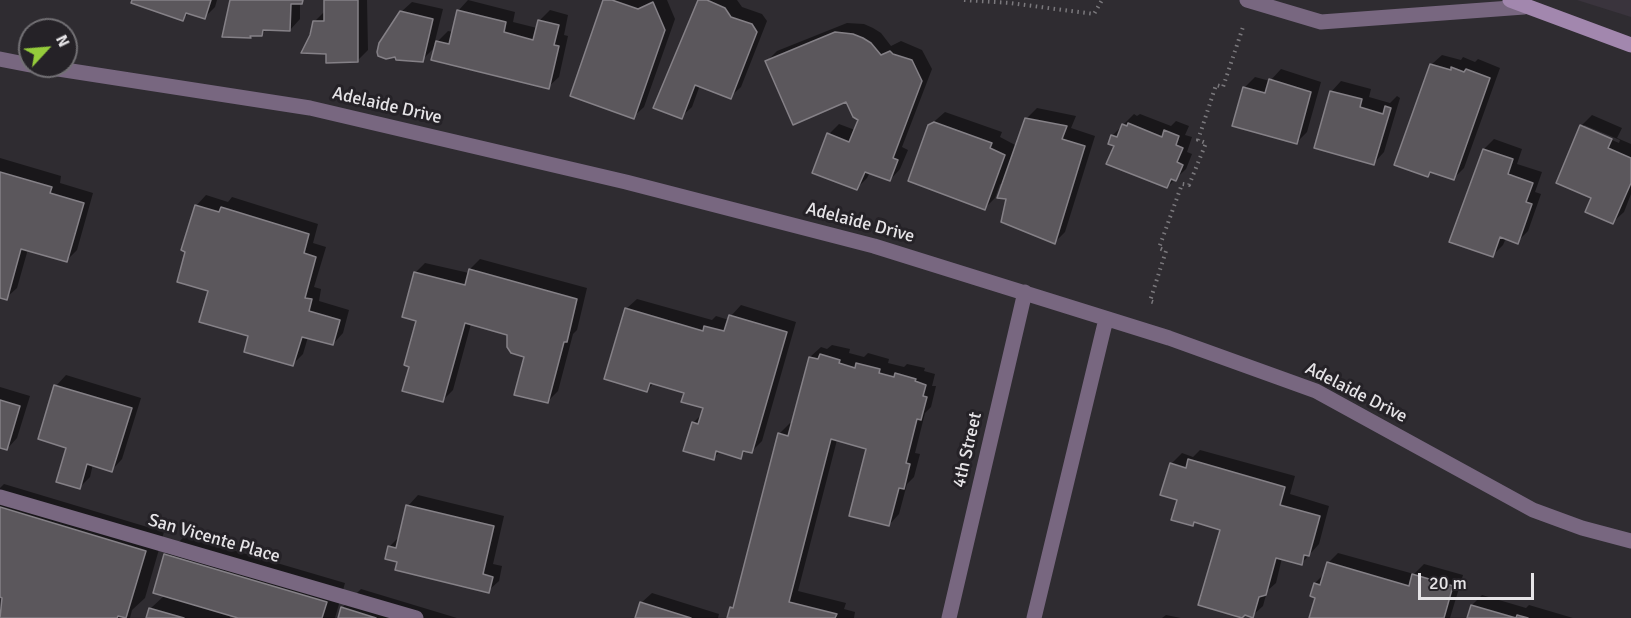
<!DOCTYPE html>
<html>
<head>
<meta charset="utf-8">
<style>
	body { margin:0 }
	#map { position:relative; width:1631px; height:618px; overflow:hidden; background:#2f2c31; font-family:Signika,sans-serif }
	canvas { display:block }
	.north { position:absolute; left:18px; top:18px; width:60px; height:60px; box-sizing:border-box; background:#252227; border:2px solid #727074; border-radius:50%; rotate:64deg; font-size:16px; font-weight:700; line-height:24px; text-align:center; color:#e6e4e7 }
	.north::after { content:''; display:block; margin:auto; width:21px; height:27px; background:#95cc3b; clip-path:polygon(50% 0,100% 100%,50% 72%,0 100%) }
	.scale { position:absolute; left:1418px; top:573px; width:116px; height:27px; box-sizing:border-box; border:3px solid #e6e4e7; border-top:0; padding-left:8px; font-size:18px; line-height:21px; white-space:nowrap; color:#e6e4e7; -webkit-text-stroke:4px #252227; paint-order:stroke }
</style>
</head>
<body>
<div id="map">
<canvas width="1631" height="618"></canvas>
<div class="north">N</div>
<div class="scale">20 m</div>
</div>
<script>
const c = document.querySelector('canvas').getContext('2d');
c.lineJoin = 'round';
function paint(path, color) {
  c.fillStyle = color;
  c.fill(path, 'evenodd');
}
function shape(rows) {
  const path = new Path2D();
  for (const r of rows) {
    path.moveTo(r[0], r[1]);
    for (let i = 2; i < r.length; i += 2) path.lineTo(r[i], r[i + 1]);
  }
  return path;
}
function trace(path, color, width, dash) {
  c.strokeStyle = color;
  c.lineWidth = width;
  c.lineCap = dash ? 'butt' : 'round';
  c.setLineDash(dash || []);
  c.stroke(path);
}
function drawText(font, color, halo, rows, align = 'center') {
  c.font = font + ' Signika,sans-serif';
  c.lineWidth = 6;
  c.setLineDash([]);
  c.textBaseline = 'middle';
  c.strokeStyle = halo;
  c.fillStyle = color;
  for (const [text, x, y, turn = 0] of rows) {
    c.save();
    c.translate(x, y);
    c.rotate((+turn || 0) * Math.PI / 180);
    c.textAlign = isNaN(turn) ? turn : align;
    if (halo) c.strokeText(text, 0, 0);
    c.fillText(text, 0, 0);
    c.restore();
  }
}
const built = shape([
	[1577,0,1631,0,1631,17]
]);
const shadow = shape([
	[133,0,217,0,215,7,204,18,189,13,183,19],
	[232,0,304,0,300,2,300,19,290,30,267,29,262,34,252,34,250,36],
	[325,0,367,0,368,50,357,61,328,52,311,35,314,22,325,11],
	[468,0,515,12,513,22,537,28,539,21,550,10,568,15,564,35,568,36,559,77,548,87,436,46,422,60,401,12,412,2,443,9,434,45,448,31,453,32,458,11],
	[605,0,667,0,675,19,644,107,633,117],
	[699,0,737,0,742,7,762,14,767,21,741,87,730,97,700,85,692,107,681,117],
	[847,23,864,24,873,28,881,33,891,46,901,41,922,50,932,69,902,147,908,150,900,169,890,180,870,172,867,178,857,188,829,134,839,124,855,130,860,119,847,100,766,62,777,51],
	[1442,55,1461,60,1463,57,1475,62,1478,59,1500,68,1464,168,1453,179,1433,171,1428,176,1431,65],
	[1281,69,1321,82,1307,132,1296,143,1244,88,1255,77,1270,81],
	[1341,81,1371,89,1369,97,1390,103,1397,96,1400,98,1384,152,1374,163,1331,92],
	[1037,108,1076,116,1071,128,1095,136,1065,232,1055,242,1007,198,1003,185,1000,184,995,198,985,208,929,126,945,112,1002,132,1000,137,1017,146,1026,119],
	[1134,114,1137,116,1140,114,1171,126,1176,121,1189,126,1185,135,1192,137,1187,152,1192,154,1186,169,1167,187,1115,145,1112,136],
	[1592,115,1622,128,1617,138,1631,144,1631,194,1624,212,1613,222,1593,197,1581,126],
	[1584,125,1620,140,1619,143,1584,128],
	[1494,139,1522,149,1517,164,1542,172,1535,192,1541,194,1528,231,1517,242,1506,238,1503,245,1493,255,1484,149],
	[0,158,61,176,60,183,93,193,77,250,67,260,28,249,17,288,6,298,0,297],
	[206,195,228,202,232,197,318,224,313,243,326,247,314,287,321,289,319,301,349,310,343,333,333,344,308,337,303,354,293,364,250,335,210,290,196,206],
	[480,259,587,288,577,330,573,334,558,391,548,401,526,356,508,334,471,324,453,390,442,401,411,366,418,320,415,273,425,263,469,273,470,269],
	[637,299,712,320,716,316,729,320,731,316,741,305,796,322,762,441,751,452,747,450,740,457,721,451,713,458,693,423,703,413,705,407,686,392,654,383,647,390,626,309],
	[832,345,850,349,849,353,864,357,868,353,889,359,888,363,904,367,907,364,925,368,924,371,935,374,932,386,936,386,931,407,925,413,915,453,920,454,914,477,907,484,899,514,889,525,868,448,837,440,798,591,846,603,844,609,855,612,854,618,729,618,731,608,736,603,780,433,790,423,793,424,810,357,821,347,827,349],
	[66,375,141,398,122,459,112,470,93,464,90,477,79,488,56,386],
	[0,387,30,396,17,438,7,449,0,447],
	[1200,450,1295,476,1290,494,1329,506,1319,544,1301,564,1282,558,1276,583,1267,591,1263,606,1252,616,1246,614,1243,617,1200,604,1222,529,1196,521,1193,525,1179,499,1171,464,1182,453,1193,457],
	[4,484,164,532,145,598,132,610,130,618,0,618,4,597,0,596,0,488],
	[418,495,504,516,493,564,502,566,499,581,488,591,399,561,389,547,401,535,408,506],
	[185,536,345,583,335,618,243,618,231,614,230,618,148,618,151,608,165,595,165,555],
	[1338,553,1414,574,1424,564,1463,575,1450,618,1311,618,1317,597,1315,583,1325,573,1328,563],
	[361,589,457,618,339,618,342,608],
	[652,593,719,614,718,618,636,618,641,603],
	[1482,595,1526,608,1529,605,1573,618,1468,618,1472,605],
	[1166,615,1181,618,1162,618]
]);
const building = shape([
	[132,0,211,0,205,19,186,13,183,21,131,3,132,0],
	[230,0,303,0,302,4,291,4,290,31,263,30,262,36,250,36,251,38,222,37,230,0],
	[324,0,358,0,358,62,326,63,326,54,301,53,310,35,313,21,324,21,324,0],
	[603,0,612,0,638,9,653,2,665,30,634,119,570,96,603,0],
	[698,0,707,0,725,8,731,17,752,24,757,32,731,99,695,85,682,119,653,108,698,0],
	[457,10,506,22,504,32,533,40,538,20,559,25,554,45,559,46,549,89,431,60,436,41,449,44,457,10],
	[400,11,433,19,423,62,396,60,395,57,386,59,378,56,377,52,379,43,400,11],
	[835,32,853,34,863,38,871,43,881,55,890,51,893,54,912,60,922,81,893,158,898,160,890,181,865,172,857,190,812,173,827,133,849,142,858,120,853,117,846,102,793,125,765,61,835,32],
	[1430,64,1451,70,1451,67,1464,72,1466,69,1490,78,1454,180,1430,172,1428,177,1394,165,1430,64],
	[1269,79,1311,92,1297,144,1232,126,1243,87,1265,93,1269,79],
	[1330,91,1362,99,1360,107,1383,114,1385,106,1391,108,1374,165,1314,148,1330,91],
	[1025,118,1067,126,1062,139,1085,146,1055,244,1001,222,1006,199,997,198,1025,118],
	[934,122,992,143,990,148,1005,155,985,210,908,181,928,125,934,122],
	[1128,123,1162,137,1164,130,1179,136,1176,145,1183,148,1177,162,1183,165,1176,181,1171,179,1167,188,1106,164,1114,146,1108,144,1111,135,1117,137,1122,124,1127,126,1128,123],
	[1580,125,1612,139,1608,148,1631,158,1631,183,1613,224,1585,212,1591,198,1556,183,1580,125],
	[1483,149,1513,159,1508,174,1533,183,1526,202,1532,204,1518,244,1500,237,1493,257,1449,242,1483,149],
	[0,172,52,187,50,193,84,203,67,262,21,249,7,300,0,298,0,172],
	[195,205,219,212,221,207,309,234,304,253,316,257,305,298,312,299,309,311,340,320,333,345,302,337,293,366,244,352,248,336,199,322,208,291,177,282,185,252,181,250,195,205],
	[469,269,577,299,567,342,564,342,548,403,514,395,524,357,511,353,507,347,507,335,465,323,443,402,402,391,409,367,404,365,416,321,402,317,414,272,465,285,469,269],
	[625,308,703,331,704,326,724,331,729,315,787,332,752,453,743,451,741,459,716,451,714,460,683,451,692,422,698,424,703,408,681,402,684,393,650,383,647,392,604,379,625,308],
	[820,354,840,360,839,363,855,368,856,363,880,369,879,373,894,377,895,373,916,379,915,381,926,385,923,396,927,397,921,420,917,419,906,463,910,464,904,489,899,488,889,526,849,516,866,449,831,439,789,602,837,614,835,618,727,618,730,607,733,608,778,433,788,436,809,357,818,359,820,354],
	[54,385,132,408,112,472,87,464,80,489,56,482,66,448,38,439,54,385],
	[0,400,20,406,7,450,0,448,0,400],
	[1188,459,1285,487,1280,505,1320,516,1309,556,1304,555,1302,565,1276,558,1266,595,1259,597,1253,618,1245,615,1242,618,1198,605,1220,530,1194,522,1193,526,1171,520,1177,500,1160,495,1170,463,1186,468,1188,459],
	[406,505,494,526,483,574,493,577,489,593,395,570,397,562,385,559,388,546,396,548,406,505],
	[0,507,146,551,126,618,118,616,117,618,0,618,2,598,0,597,0,507],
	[164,554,327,602,322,618,238,618,153,593,164,554],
	[1327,562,1409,586,1412,574,1453,586,1444,618,1309,618,1315,598,1310,596,1314,583,1320,585,1327,562],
	[640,602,691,618,635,618,640,602],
	[1471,605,1516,618,1517,615,1528,618,1467,618,1471,605],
	[341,607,376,618,338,618,341,607],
	[149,608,184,618,146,618,149,608]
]);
const path = shape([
	[964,0,1010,3,1094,14,1102,0],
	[1153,302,1150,301,1166,251,1159,248,1182,184,1189,185,1206,143,1198,140,1216,85,1223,87,1243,27]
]);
const lane = shape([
	[0,497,416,618]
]);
const street = shape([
	[1247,0,1321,22,1524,7,1523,3],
	[0,59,30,65],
	[39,66,310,108,626,182,874,246,1169,338,1316,391,1533,510,1582,528,1631,541],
	[949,618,1025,292],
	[1034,618,1106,319]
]);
const secondary = shape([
	[1510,0,1631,45]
]);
const streetNames = [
	["Adelaide Drive",387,106,13],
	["Adelaide Drive",860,223,15],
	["Adelaide Drive",1356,393,27],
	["4th Street",968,450,-77],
	["San Vicente Place",214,539,16]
];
paint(built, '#3a343d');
paint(shadow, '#0007');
paint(building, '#5b575c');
trace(building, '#858187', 1.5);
trace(path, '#7b797d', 4, [1.5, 4.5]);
trace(lane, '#786780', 15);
trace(street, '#786780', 15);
trace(secondary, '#a287ae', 15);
drawText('18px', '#e6e4e7', '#252227', streetNames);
</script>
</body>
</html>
